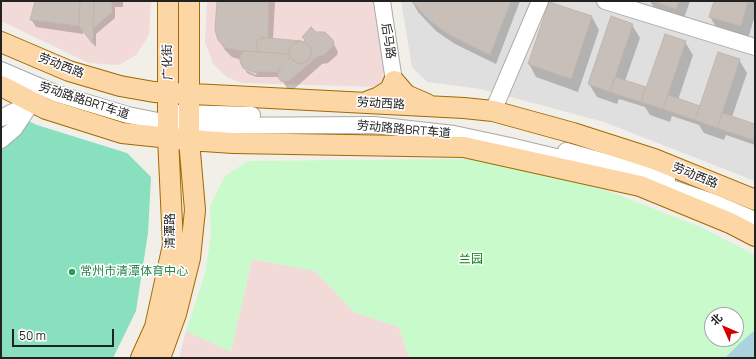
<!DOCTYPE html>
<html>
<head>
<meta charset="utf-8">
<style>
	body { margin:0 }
	#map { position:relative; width:756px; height:359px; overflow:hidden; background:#f2efe9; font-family:Manrope,"Noto Sans SC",sans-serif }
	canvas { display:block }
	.frame { position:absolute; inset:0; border:2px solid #222; pointer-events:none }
	.north { position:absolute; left:704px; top:307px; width:40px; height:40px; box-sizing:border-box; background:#fff; border:1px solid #a7a7a7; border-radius:50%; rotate:315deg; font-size:11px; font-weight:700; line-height:16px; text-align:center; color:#222 }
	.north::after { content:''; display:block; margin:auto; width:14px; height:18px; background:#d40000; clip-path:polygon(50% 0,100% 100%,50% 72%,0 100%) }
	.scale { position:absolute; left:12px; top:329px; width:102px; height:18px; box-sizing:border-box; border:2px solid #222; border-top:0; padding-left:5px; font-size:12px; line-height:14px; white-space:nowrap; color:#222; -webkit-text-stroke:3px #fff; paint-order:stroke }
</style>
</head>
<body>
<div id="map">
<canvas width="756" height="359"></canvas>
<div class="frame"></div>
<div class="north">北</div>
<div class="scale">50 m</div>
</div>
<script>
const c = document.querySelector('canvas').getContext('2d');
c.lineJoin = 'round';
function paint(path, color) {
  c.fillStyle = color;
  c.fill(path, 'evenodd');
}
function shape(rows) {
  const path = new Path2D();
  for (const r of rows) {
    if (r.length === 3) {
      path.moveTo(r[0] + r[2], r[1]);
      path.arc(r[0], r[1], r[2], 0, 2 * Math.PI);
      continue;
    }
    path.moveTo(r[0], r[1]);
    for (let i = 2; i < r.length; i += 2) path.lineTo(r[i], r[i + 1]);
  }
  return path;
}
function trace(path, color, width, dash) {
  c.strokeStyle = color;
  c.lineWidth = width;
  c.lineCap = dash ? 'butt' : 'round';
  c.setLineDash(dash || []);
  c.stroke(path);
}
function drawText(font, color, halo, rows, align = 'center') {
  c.font = font + ' Manrope,"Noto Sans SC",sans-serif';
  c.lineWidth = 3;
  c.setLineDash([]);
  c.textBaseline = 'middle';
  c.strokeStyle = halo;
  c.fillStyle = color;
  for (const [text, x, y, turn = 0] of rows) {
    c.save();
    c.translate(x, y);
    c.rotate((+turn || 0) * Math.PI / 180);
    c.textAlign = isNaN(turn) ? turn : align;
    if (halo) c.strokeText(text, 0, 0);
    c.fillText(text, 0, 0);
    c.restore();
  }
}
const residential = shape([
	[401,1,755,1,755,181,604,122,481,89,427,82,412,67]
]);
const commercial = shape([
	[1,1,151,1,149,35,136,55,119,65,89,63,1,21],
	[207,1,378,1,391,75,380,87,241,83,227,77,213,64,205,42],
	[252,259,315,271,354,312,399,327,409,358,179,358,186,331,231,351]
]);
const park = shape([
	[466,159,527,169,611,192,705,229,755,255,755,330,725,358,409,358,399,327,354,312,315,271,252,259,231,352,186,331,205,274,211,235,210,206,225,176,248,161],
	[712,315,736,315,736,339,712,339]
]);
const pitch = shape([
	[1,108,37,125,127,153,151,177,148,233,136,311,113,358,1,358]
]);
const water = shape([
	[755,330,755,358,725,358,740,343]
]);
const shadow = shape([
	[36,1,123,1,123,7,115,7,115,18,96,34,96,47,83,31,83,34,36,27,31,19],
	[218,1,275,1,273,39,302,42,306,44,305,42,316,33,332,40,338,52,337,55,328,63,322,64,294,89,290,90,287,88,280,77,256,77,247,73,245,70,256,75,257,74,244,67,241,60,232,57,225,50,219,39],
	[412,1,520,1,496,64,455,44,436,31,418,12],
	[650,1,690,1,683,21,657,13],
	[715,1,755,1,755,15,748,39,718,30,710,17],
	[550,3,592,17,599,30,578,92,536,77,529,64],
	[632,25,640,38,625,81,646,87,647,89,685,42,693,55,678,100,699,107,739,60,747,73,732,117,755,125,755,145,726,135,724,140,704,133,699,125,672,116,670,122,650,115,645,107,619,99,617,104,597,97,589,84]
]);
const building = shape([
	[35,1,80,1,79,26,30,20,35,1],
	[80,1,94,1,93,44,79,26,80,1],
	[94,1,112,1,112,12,93,29,94,1],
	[217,1,269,1,268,38,259,39,256,43,257,49,260,52,236,50,225,48,218,40,215,30,217,1],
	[411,1,511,1,490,55,448,34,430,21,411,1],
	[652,1,679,1,676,9,652,1],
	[714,1,748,1,741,26,709,17,714,1],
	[549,2,592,16,571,79,528,64,549,2],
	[611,16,633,24,610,92,588,84,611,16],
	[311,27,316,32,325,32,333,40,334,43,332,47,324,55,318,56,289,81,285,82,281,81,278,77,278,72,280,67,290,57,297,63,301,64,308,61,311,54,312,51,308,44,303,42,305,40,302,37,311,27],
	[665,34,686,41,663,109,641,102,665,34],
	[264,37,268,38,301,41,294,43,291,46,289,54,260,52,257,49,256,43,259,39,264,37],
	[300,52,11],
	[244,51,289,54,290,57,280,67,278,72,252,72,243,68,240,61,240,56,244,51],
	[718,52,740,59,717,128,695,120,718,52],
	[615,77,646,87,641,102,610,92,615,77],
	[668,95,700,106,695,120,663,109,668,95],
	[722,113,755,124,755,134,753,140,717,128,722,113]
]);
const minor = shape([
	[382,1,394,81],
	[605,1,755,47],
	[1,70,55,93,128,115,168,123,190,126,374,125,454,134,510,146,577,162],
	[493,111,540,1],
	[177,113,252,115],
	[1,118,31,103],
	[1,140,14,129,32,102],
	[566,151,667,179],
	[653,182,713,202,755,220]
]);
const major = shape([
	[1,42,69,71,120,86,154,92,464,108,493,111,573,133,654,159,755,200],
	[1,86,46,109,122,133,189,140,233,143,464,147,640,186,730,223,755,236],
	[366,102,379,97,390,90,394,81,406,95,427,104],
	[141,358,155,327,173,245,168,137,168,1],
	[160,358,176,314,190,258,195,210,189,140,189,1]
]);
const markers = [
	[72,272,4,"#2e9e5b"]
];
const streetNames = [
	["后马路",388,41,81],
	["广化街",168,62,-91],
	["劳动西路",61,66,21],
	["劳动路路BRT车道",84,101,18],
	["劳动西路",381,104,3],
	["劳动路路BRT车道",404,130,5],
	["劳动西路",695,176,22],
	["清潭路",171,231,-90]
];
const parkNames = [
	["兰园",471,260]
];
const leisureNames = [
	["常州市清潭体育中心",80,272]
];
paint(residential, '#e0dfdf');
paint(commercial, '#f2dad9');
paint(park, '#c8facc');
paint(pitch, '#88e0be');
paint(water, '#aad3df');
paint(shadow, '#0003');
paint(building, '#c7bfb8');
trace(building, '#c4b6ab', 1);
trace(minor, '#a9a9a9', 18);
trace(major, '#a06b00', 22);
trace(minor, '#fff', 16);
trace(major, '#fcd6a4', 20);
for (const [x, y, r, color] of markers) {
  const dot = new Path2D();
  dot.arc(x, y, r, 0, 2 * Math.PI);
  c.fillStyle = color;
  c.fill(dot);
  trace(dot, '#fff', 1.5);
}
drawText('12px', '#222', '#fff', streetNames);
drawText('12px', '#0c8416', '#fff', parkNames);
drawText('12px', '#27864d', '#fff', leisureNames, 'left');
</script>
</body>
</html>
